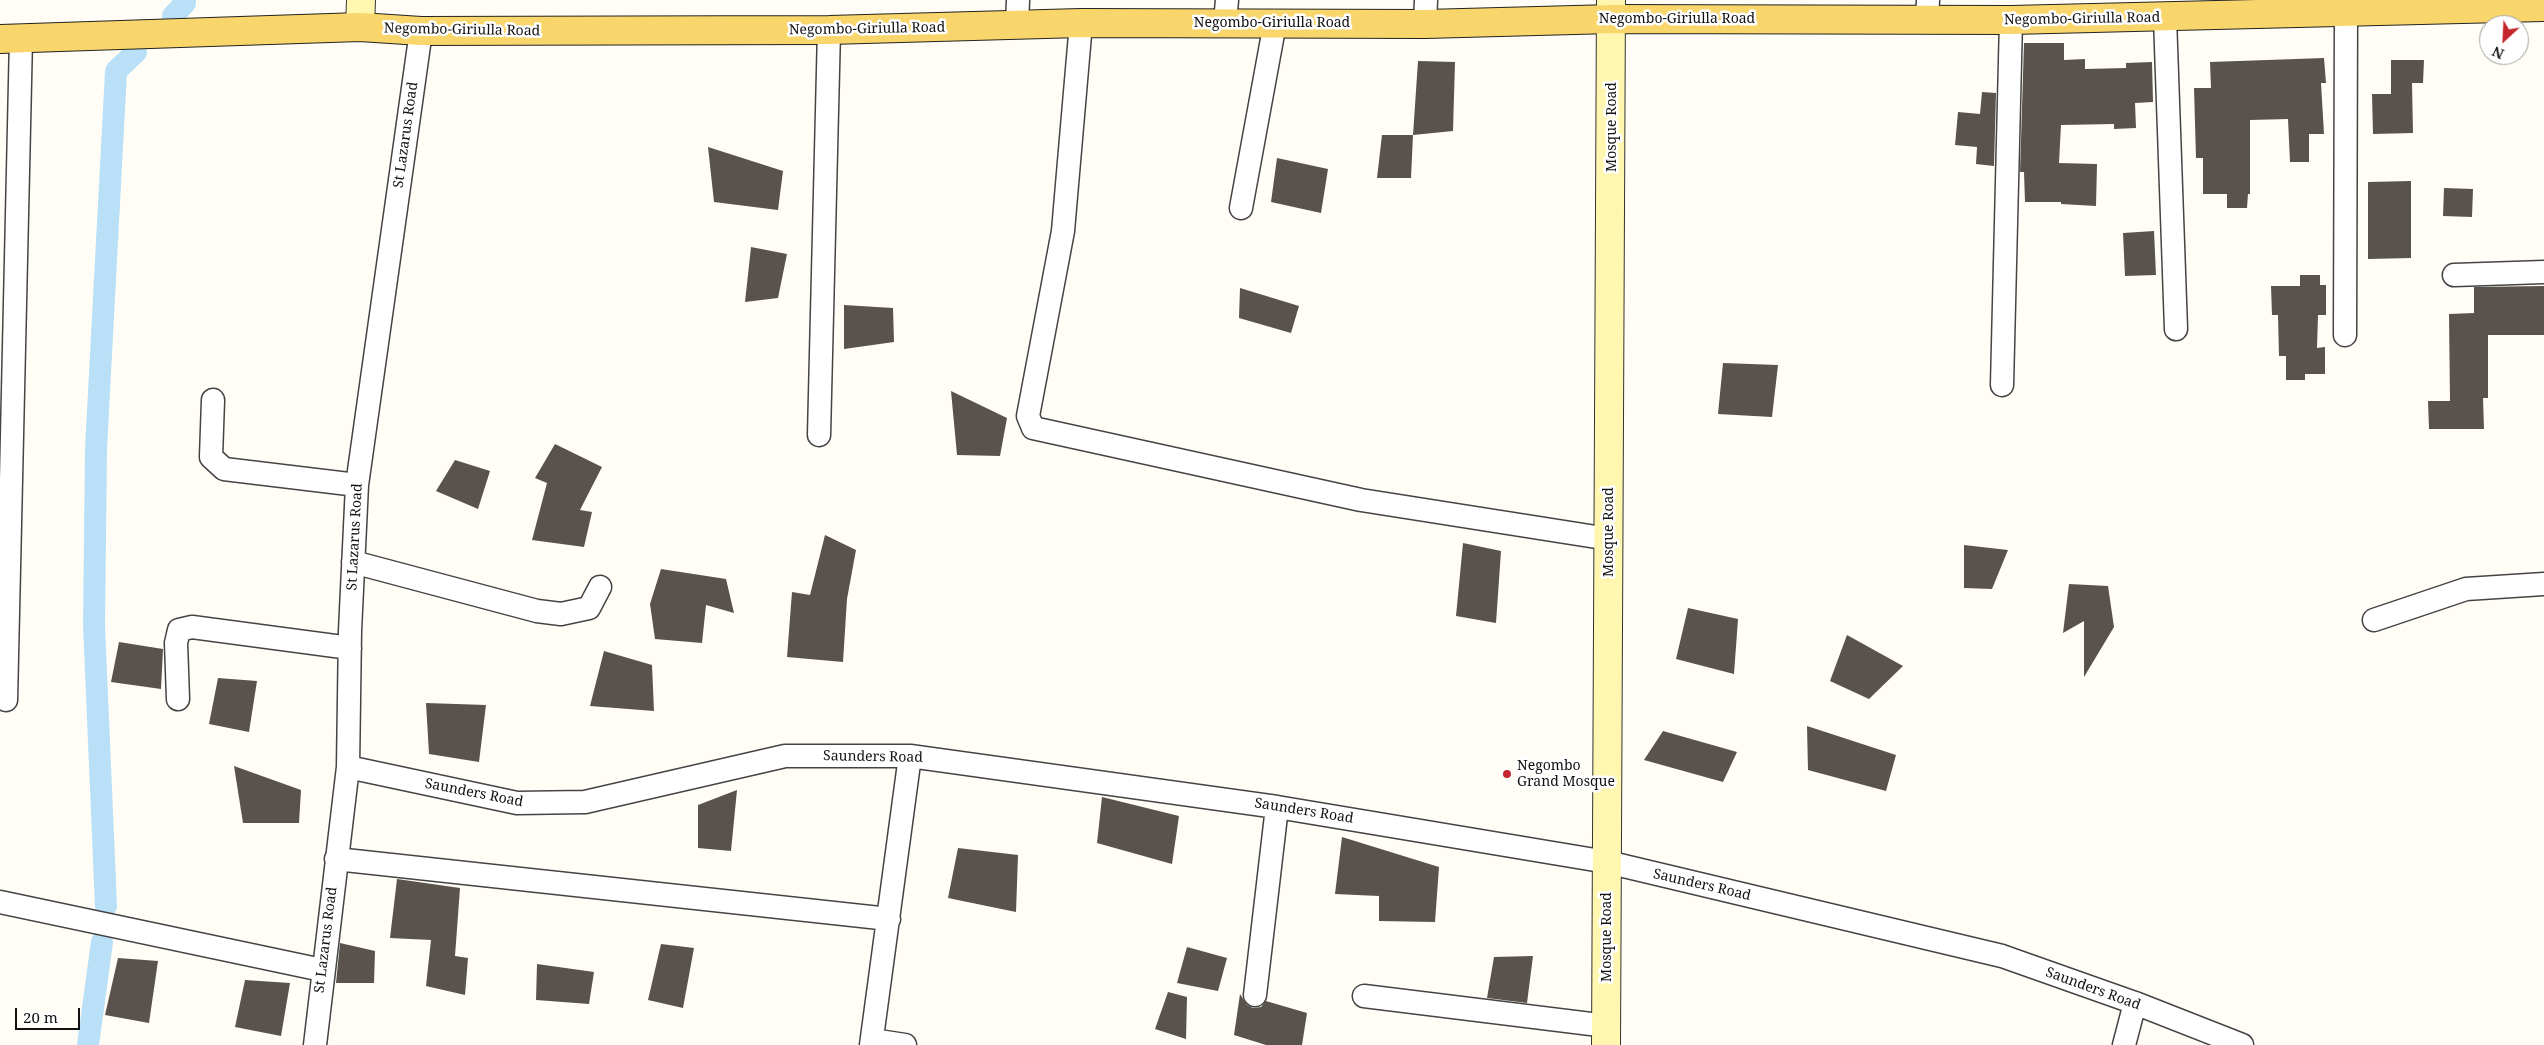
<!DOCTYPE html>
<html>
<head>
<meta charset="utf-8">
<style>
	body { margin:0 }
	#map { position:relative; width:2544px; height:1045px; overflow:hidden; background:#fffdf5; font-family:"Noto Serif",serif }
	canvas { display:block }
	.north { position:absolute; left:2479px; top:15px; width:50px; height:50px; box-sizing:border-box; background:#fff; border:1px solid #a0a0a0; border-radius:50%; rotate:205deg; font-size:14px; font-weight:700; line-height:20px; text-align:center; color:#111 }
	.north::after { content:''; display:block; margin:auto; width:18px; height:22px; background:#c4262e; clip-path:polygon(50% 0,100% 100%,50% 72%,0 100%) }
	.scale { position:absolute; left:15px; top:1008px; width:65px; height:22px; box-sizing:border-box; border:2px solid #111; border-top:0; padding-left:6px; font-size:15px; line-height:18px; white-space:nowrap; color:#111; -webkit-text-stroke:4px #fff; paint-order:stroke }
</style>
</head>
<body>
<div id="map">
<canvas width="2544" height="1045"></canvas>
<div class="north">N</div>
<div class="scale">20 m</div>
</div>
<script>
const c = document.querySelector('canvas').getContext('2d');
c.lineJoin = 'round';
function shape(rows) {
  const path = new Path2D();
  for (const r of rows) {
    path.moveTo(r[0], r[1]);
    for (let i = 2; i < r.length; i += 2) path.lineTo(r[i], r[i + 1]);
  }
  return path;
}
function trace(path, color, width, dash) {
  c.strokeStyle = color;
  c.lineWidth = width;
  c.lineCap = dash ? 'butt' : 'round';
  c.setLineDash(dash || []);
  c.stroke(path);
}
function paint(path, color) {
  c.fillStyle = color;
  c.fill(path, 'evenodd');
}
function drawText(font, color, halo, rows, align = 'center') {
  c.font = font + ' "Noto Serif",serif';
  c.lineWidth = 5;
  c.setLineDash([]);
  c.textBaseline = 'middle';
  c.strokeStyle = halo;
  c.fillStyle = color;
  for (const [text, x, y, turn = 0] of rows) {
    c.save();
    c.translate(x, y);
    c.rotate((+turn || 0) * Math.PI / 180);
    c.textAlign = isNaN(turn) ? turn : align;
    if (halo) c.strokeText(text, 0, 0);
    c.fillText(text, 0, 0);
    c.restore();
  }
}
const canal = shape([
	[173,16,185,3,185,0],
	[106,906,94,625,96,449,116,71,136,52],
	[88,1045,102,942]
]);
const building = shape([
	[2024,43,2064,43,2064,60,2085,59,2085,69,2126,68,2126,63,2152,62,2153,102,2135,103,2136,128,2114,129,2114,124,2061,125,2059,163,2097,164,2096,206,2061,204,2061,202,2025,202,2024,172,2020,172],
	[2324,58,2326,83,2321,83,2324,134,2309,134,2309,162,2290,162,2288,119,2250,120,2250,194,2248,194,2247,208,2227,208,2227,194,2203,194,2203,158,2196,158,2194,88,2211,88,2210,62],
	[2391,60,2424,60,2423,83,2412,83,2413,133,2373,134,2372,94,2391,94],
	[1418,61,1455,62,1453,131,1413,135],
	[1982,92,1996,93,1994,166,1976,164,1977,147,1955,145,1958,112,1980,114],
	[1382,135,1413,135,1411,178,1377,178],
	[708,147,783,171,778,210,714,202],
	[1277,158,1328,169,1321,213,1271,202],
	[2411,181,2411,258,2368,259,2368,182],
	[2444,188,2473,189,2472,217,2443,216],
	[2154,231,2156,275,2125,276,2123,233],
	[751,247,787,254,778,298,745,302],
	[2300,275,2320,275,2320,285,2326,285,2326,315,2318,315,2317,348,2325,347,2325,374,2305,374,2305,380,2286,380,2286,356,2279,356,2278,315,2272,315,2271,286,2300,286],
	[2544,286,2544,335,2488,335,2488,398,2483,398,2484,429,2429,429,2428,401,2450,401,2449,314,2474,313,2474,287],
	[1240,288,1299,306,1291,333,1239,318],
	[844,305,893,308,894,342,844,349],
	[1723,363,1778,365,1772,417,1718,414],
	[951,391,1007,418,1000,456,957,455],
	[555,444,602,467,580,510,592,512,584,547,532,540,547,483,535,478],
	[455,460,490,471,478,509,436,491],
	[825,535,856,550,847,599,843,662,787,657,792,592,810,595],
	[1463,543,1501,551,1496,623,1456,616],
	[1964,545,2008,550,1992,589,1964,588],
	[661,569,726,579,734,613,706,605,702,643,655,639,650,604],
	[2069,584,2108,586,2114,627,2084,677,2084,621,2063,633],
	[1688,608,1738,619,1734,674,1676,659],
	[1847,635,1903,666,1869,699,1830,681],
	[119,642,163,649,161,689,111,682],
	[604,651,652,665,654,711,590,706],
	[218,678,257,681,249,732,209,724],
	[426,703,486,705,479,762,429,754],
	[1807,726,1896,755,1886,791,1808,770],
	[1663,731,1737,752,1723,782,1644,760],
	[234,766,301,790,299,823,243,823],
	[737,790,731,851,698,848,698,805],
	[1102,797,1179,816,1172,864,1097,843],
	[1342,837,1439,867,1435,922,1379,921,1379,896,1335,894],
	[958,848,1018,855,1016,912,948,898],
	[397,879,460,888,455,956,468,958,465,995,426,986,431,940,390,938],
	[340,943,375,951,374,983,336,983],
	[661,944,694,948,683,1008,648,1000],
	[1187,947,1227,958,1218,991,1177,983],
	[1533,956,1527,1003,1487,998,1494,957],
	[118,958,158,961,149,1023,105,1015],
	[537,964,594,972,589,1004,536,1000],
	[245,980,290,983,281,1036,235,1027],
	[1168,992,1187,997,1186,1039,1155,1029],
	[1240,994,1247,1005,1253,1008,1261,1007,1266,1001,1307,1013,1302,1045,1266,1045,1234,1035]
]);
const street = shape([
	[2165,18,2176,329],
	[1927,19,1928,0],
	[1225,22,1227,0],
	[1081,23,1063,231,1028,416,1033,428,1361,500,1609,539],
	[1425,24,1426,0],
	[1017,25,1018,0],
	[1241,208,1275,23],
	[2454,275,2544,272],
	[2345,335,2346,13],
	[2002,385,2011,20],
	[213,400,211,457,224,469,357,485],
	[819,435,829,30],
	[353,562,537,611,561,614,589,608,600,587],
	[2374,620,2466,589,2544,584],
	[178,699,176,643,179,630,192,627,350,648],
	[6,700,21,38],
	[348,767,517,803,585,802,785,756,910,756,1277,807,1607,862,2002,956,2135,1003,2242,1045],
	[336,859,889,919],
	[0,902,322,970],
	[1255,995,1277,807],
	[1364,996,1607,1026],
	[872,1040,905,1045],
	[315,1045,348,767,350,631,357,485,421,31],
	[871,1045,910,756],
	[2124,1045,2135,1003]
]);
const secondary = shape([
	[360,27,361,0],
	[1606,1045,1611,0]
]);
const primary = shape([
	[0,39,360,27,421,31,829,30,1081,23,1425,24,1612,19,2011,20,2544,7]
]);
const markers = [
	[1507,774,5,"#c4262e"]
];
const streetNames = [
	["Negombo-Giriulla Road",1677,19],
	["Negombo-Giriulla Road",2082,19,-1],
	["Negombo-Giriulla Road",1272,23],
	["Negombo-Giriulla Road",867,29,-1],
	["Negombo-Giriulla Road",462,30,1],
	["Mosque Road",1612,127,-90],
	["St Lazarus Road",406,135,-82],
	["Mosque Road",1609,532,-90],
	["St Lazarus Road",355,537,-87],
	["Saunders Road",873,757,1],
	["Saunders Road",474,793,11],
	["Saunders Road",1304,811,9],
	["Saunders Road",1702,885,13],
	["Mosque Road",1607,937,-90],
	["St Lazarus Road",326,940,-83],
	["Saunders Road",2093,989,20]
];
const poiNames = [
	["Negombo",1517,766],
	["Grand Mosque",1517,782]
];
trace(canal, '#b9e0f7', 22);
paint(building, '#5a524d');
trace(street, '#444', 25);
trace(secondary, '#333', 30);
trace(primary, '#222', 30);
trace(street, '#fff', 22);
trace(secondary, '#fff6b0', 28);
trace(primary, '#f9d66b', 28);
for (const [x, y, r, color] of markers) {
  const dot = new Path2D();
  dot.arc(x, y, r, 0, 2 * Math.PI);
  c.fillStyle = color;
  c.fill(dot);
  trace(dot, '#fff', 2);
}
drawText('14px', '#111', '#fff', streetNames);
drawText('14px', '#111', '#fff', poiNames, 'left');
</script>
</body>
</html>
